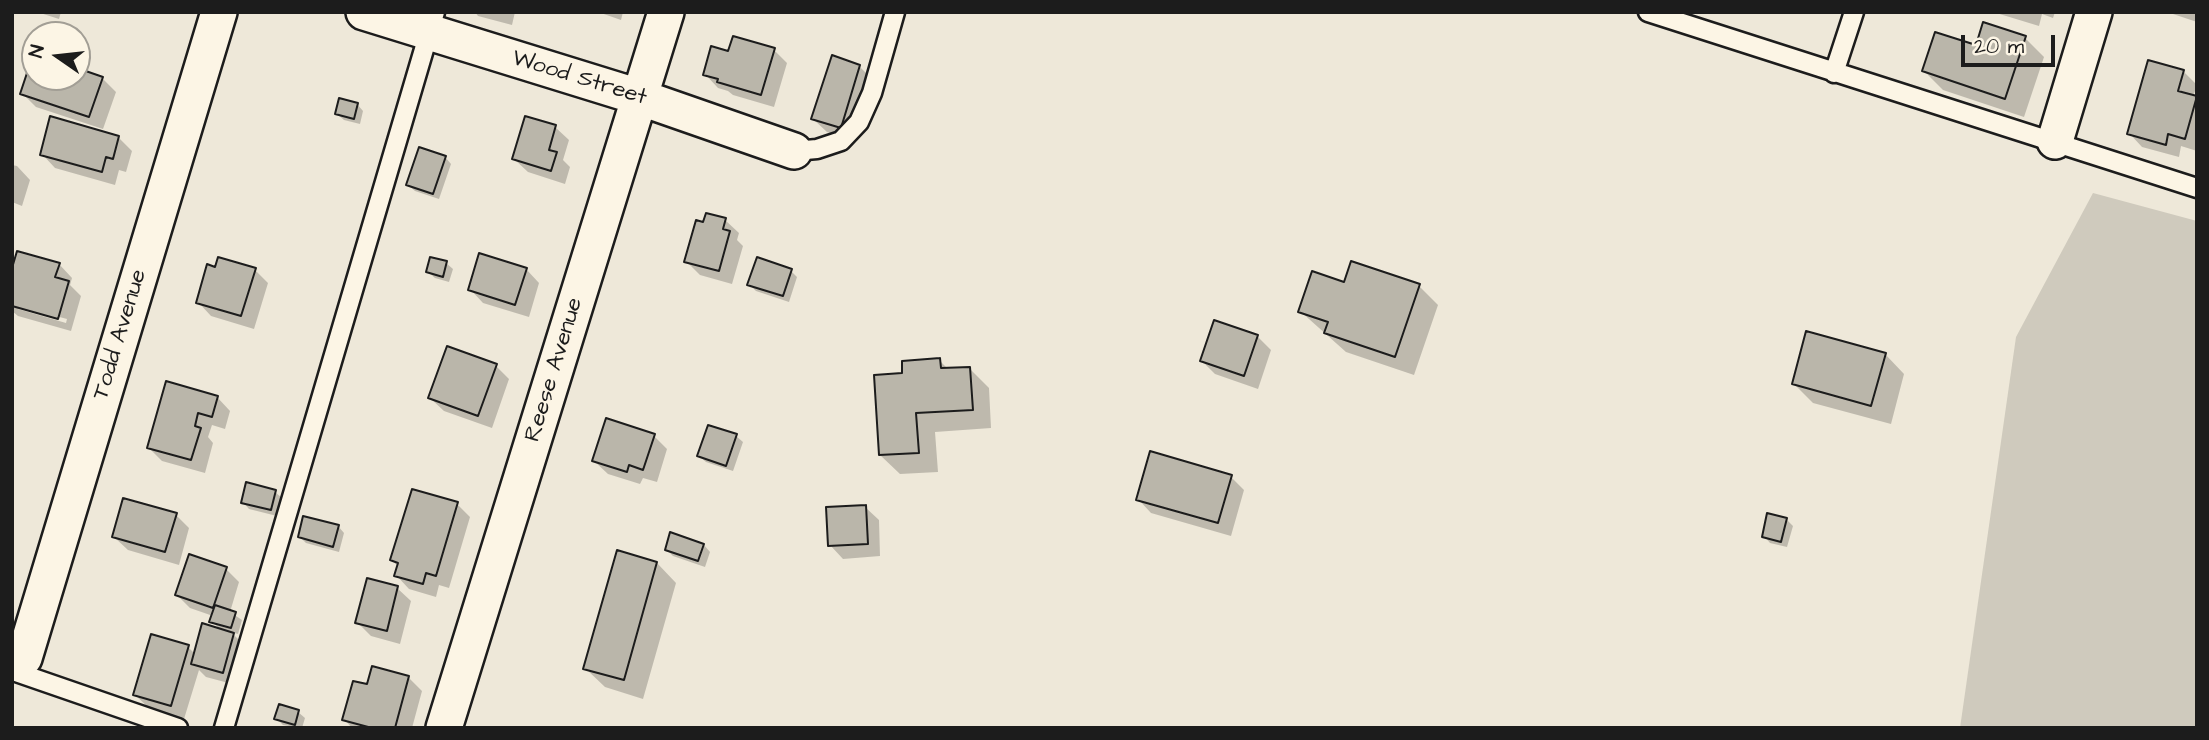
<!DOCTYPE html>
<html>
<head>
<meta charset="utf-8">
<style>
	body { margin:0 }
	#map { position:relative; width:2209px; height:740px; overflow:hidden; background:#eee8d9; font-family:"Architects Daughter",sans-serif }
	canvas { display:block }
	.frame { position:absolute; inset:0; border:14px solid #1c1c1c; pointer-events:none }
	.north { position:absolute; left:21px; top:21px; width:70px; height:70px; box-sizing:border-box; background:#fcf5e5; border:2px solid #a29e95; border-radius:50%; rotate:284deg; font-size:19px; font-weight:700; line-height:28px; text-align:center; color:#1c1c1c }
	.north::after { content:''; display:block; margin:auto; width:24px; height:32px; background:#1c1c1c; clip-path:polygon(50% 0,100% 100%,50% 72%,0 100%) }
	.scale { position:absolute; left:1961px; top:35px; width:94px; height:32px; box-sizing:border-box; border:4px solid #1c1c1c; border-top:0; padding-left:9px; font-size:21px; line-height:24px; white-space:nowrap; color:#1c1c1c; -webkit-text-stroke:5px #fcf5e5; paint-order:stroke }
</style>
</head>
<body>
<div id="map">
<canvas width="2209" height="740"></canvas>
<div class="frame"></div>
<div class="north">N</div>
<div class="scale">20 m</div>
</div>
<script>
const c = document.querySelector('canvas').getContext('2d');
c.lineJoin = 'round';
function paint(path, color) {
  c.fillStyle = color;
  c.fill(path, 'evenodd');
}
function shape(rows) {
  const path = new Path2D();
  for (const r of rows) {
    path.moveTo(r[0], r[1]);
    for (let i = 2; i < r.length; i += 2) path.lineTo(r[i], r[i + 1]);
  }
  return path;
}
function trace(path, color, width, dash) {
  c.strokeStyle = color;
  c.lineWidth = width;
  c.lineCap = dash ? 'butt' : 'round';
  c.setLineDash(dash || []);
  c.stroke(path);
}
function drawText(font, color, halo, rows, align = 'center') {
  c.font = font + ' "Architects Daughter",sans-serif';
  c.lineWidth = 5;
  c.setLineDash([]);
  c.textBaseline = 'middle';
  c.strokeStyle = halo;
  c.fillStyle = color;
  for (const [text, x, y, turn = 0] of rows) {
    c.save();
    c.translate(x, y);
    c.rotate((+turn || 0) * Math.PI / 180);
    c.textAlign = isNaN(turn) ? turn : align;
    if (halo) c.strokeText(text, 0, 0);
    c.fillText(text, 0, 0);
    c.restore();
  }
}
const green = shape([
	[2093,193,2197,221,2197,728,1960,728,2016,337]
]);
const shadow = shape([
	[37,12,61,12,59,19],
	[475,12,515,12,512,25,478,16],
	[598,12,623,12,621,20],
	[1993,12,2055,12,2053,18,2042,14,2039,26],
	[2172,12,2197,12,2197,22,2173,14],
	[2025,38,2044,57,2024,117,1943,90,1924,71,1977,47],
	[774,50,787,63,774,107,733,95,728,91,718,88,705,74,729,54],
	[35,55,35,77,77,77,77,70,102,78,116,92,103,129,36,107,22,93],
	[859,66,873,80,854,141,827,132,813,119],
	[2183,71,2197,85,2193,97,2197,99,2197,151,2181,146,2179,157,2142,147,2129,133],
	[357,104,363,111,360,124,344,120,337,114],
	[555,127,569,140,563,160,570,167,565,184,528,172,514,159],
	[119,138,132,151,126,172,119,170,115,185,55,168,42,154],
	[445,157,451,164,439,199,415,191,408,185],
	[12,165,17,166,30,180,22,206,12,202],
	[725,220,739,233,737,240,743,246,732,284,700,275,686,261,705,224],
	[446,263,453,269,449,282,435,278,428,272],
	[59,264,72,278,70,285,81,296,71,331,18,316,12,311,12,275],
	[18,306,67,319,66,323,18,309],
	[526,269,539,283,529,317,483,303,470,289],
	[216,270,255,270,268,283,254,329,211,316,198,302],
	[791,271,797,277,789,302,756,291,749,284],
	[1345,284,1419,286,1438,305,1414,375,1346,352,1300,311],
	[1215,322,1258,337,1271,350,1258,389,1215,374,1202,361],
	[1885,354,1904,374,1891,424,1813,403,1793,383],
	[939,360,949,370,969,368,989,388,991,428,935,432,938,472,900,474,880,455],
	[496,366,509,379,492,428,444,411,430,398],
	[217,397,230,411,225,429,212,425,208,437,213,443,205,473,162,461,149,448],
	[654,436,667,449,657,482,643,478,640,484,608,474,594,461],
	[736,436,743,442,733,471,706,462,699,456],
	[1231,477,1244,490,1231,536,1151,513,1138,499],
	[275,492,282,498,277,516,249,509,243,502],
	[457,504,470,517,449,588,439,585,436,597,409,589,396,575,399,567,392,560],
	[865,507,879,520,880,556,843,559,830,545],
	[176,515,189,528,179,565,128,550,114,537],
	[1786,519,1793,526,1787,547,1770,543,1764,536],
	[338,526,344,533,339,552,306,543,300,537],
	[704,545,710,552,705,567,673,556,667,550],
	[657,563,676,583,643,699,605,687,585,668],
	[226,569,239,582,230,612,242,620,238,634,231,632,246,647,236,685,206,677,199,670,184,719,149,708,135,695,153,636,188,647,195,654,221,630,211,621,213,616,190,608,177,595],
	[397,588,411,601,400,644,371,636,357,622],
	[408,677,422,691,412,728,352,728,344,719],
	[298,712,305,718,302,728,283,725,276,718]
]);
const building = shape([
	[1983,22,2026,36,2005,99,1922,71,1935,32,1976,45,1983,22],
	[733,36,775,48,761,95,717,82,718,79,703,75,711,46,728,51,733,36],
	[35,49,35,77,77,77,77,68,103,77,89,117,20,94,35,49],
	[832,55,860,65,841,128,811,119,832,55],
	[2148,60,2184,70,2178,91,2197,96,2185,139,2168,134,2166,145,2127,134,2148,60],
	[339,98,358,103,354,119,335,114,339,98],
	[50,116,119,136,113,159,106,157,102,172,40,155,50,116],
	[525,116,556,125,549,150,557,152,551,171,512,159,525,116],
	[419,147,446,156,433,194,406,185,419,147],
	[706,213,726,218,723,229,730,231,719,271,684,262,696,220,703,222,706,213],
	[17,251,60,263,55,277,69,281,58,319,12,306,12,268,17,251],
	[479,253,527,268,515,305,468,290,479,253],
	[218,257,256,268,241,316,196,303,207,264,215,267,218,257],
	[430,257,447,261,443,277,426,272,430,257],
	[757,257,792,269,783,296,747,285,757,257],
	[1351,261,1420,284,1395,357,1324,333,1328,322,1298,312,1312,271,1344,282,1351,261],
	[1214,320,1258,335,1244,376,1200,361,1214,320],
	[1806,331,1886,353,1871,406,1792,384,1806,331],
	[447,346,497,364,478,416,428,398,447,346],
	[940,358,941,368,970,367,973,410,916,413,919,453,879,455,874,375,902,373,902,361,940,358],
	[166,381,218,396,212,417,198,413,195,426,201,428,191,460,147,448,166,381],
	[606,418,655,434,643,470,629,465,627,472,592,461,606,418],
	[708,425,737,434,726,466,697,456,708,425],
	[1150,451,1232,475,1218,523,1136,500,1150,451],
	[246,482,276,490,271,510,241,503,246,482],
	[412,489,458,502,436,576,426,573,423,584,394,576,398,563,390,560,412,489],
	[123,498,177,513,165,552,112,537,123,498],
	[866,505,868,544,828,546,826,507,866,505],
	[1767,513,1787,518,1781,542,1762,537,1767,513],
	[303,516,339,525,333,547,298,537,303,516],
	[670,532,704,544,698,561,665,550,670,532],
	[617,550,657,562,624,680,583,669,617,550],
	[189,554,227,567,213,608,175,595,189,554],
	[367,578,398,586,387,631,355,623,367,578],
	[215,605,236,612,231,628,209,622,215,605],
	[202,623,234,633,223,673,191,664,202,623],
	[151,634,189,645,171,706,133,695,151,634],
	[372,666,409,676,395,728,372,728,342,720,353,681,367,684,372,666],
	[279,704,299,710,295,725,274,719,279,704]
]);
const service = shape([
	[1648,12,2197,188],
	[1834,73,1854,12],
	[794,151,817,149,841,141,859,122,872,93,895,12],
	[13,671,178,728],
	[224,728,435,12]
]);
const minor = shape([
	[364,12,639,97,794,151],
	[2055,141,2094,12],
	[24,658,219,12],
	[444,728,666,12]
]);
const streetNames = [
	["Wood Street",579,79,17],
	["Todd Avenue",121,335,-73],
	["Reese Avenue",555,370,-73]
];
paint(green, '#cfcabd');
paint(shadow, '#0003');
paint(building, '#bab6aa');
trace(building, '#1c1c1c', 2);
trace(service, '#1c1c1c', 23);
trace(minor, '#1c1c1c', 40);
trace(service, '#fcf5e5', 18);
trace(minor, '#fcf5e5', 35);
drawText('23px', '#1c1c1c', '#fcf5e5', streetNames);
</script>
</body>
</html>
